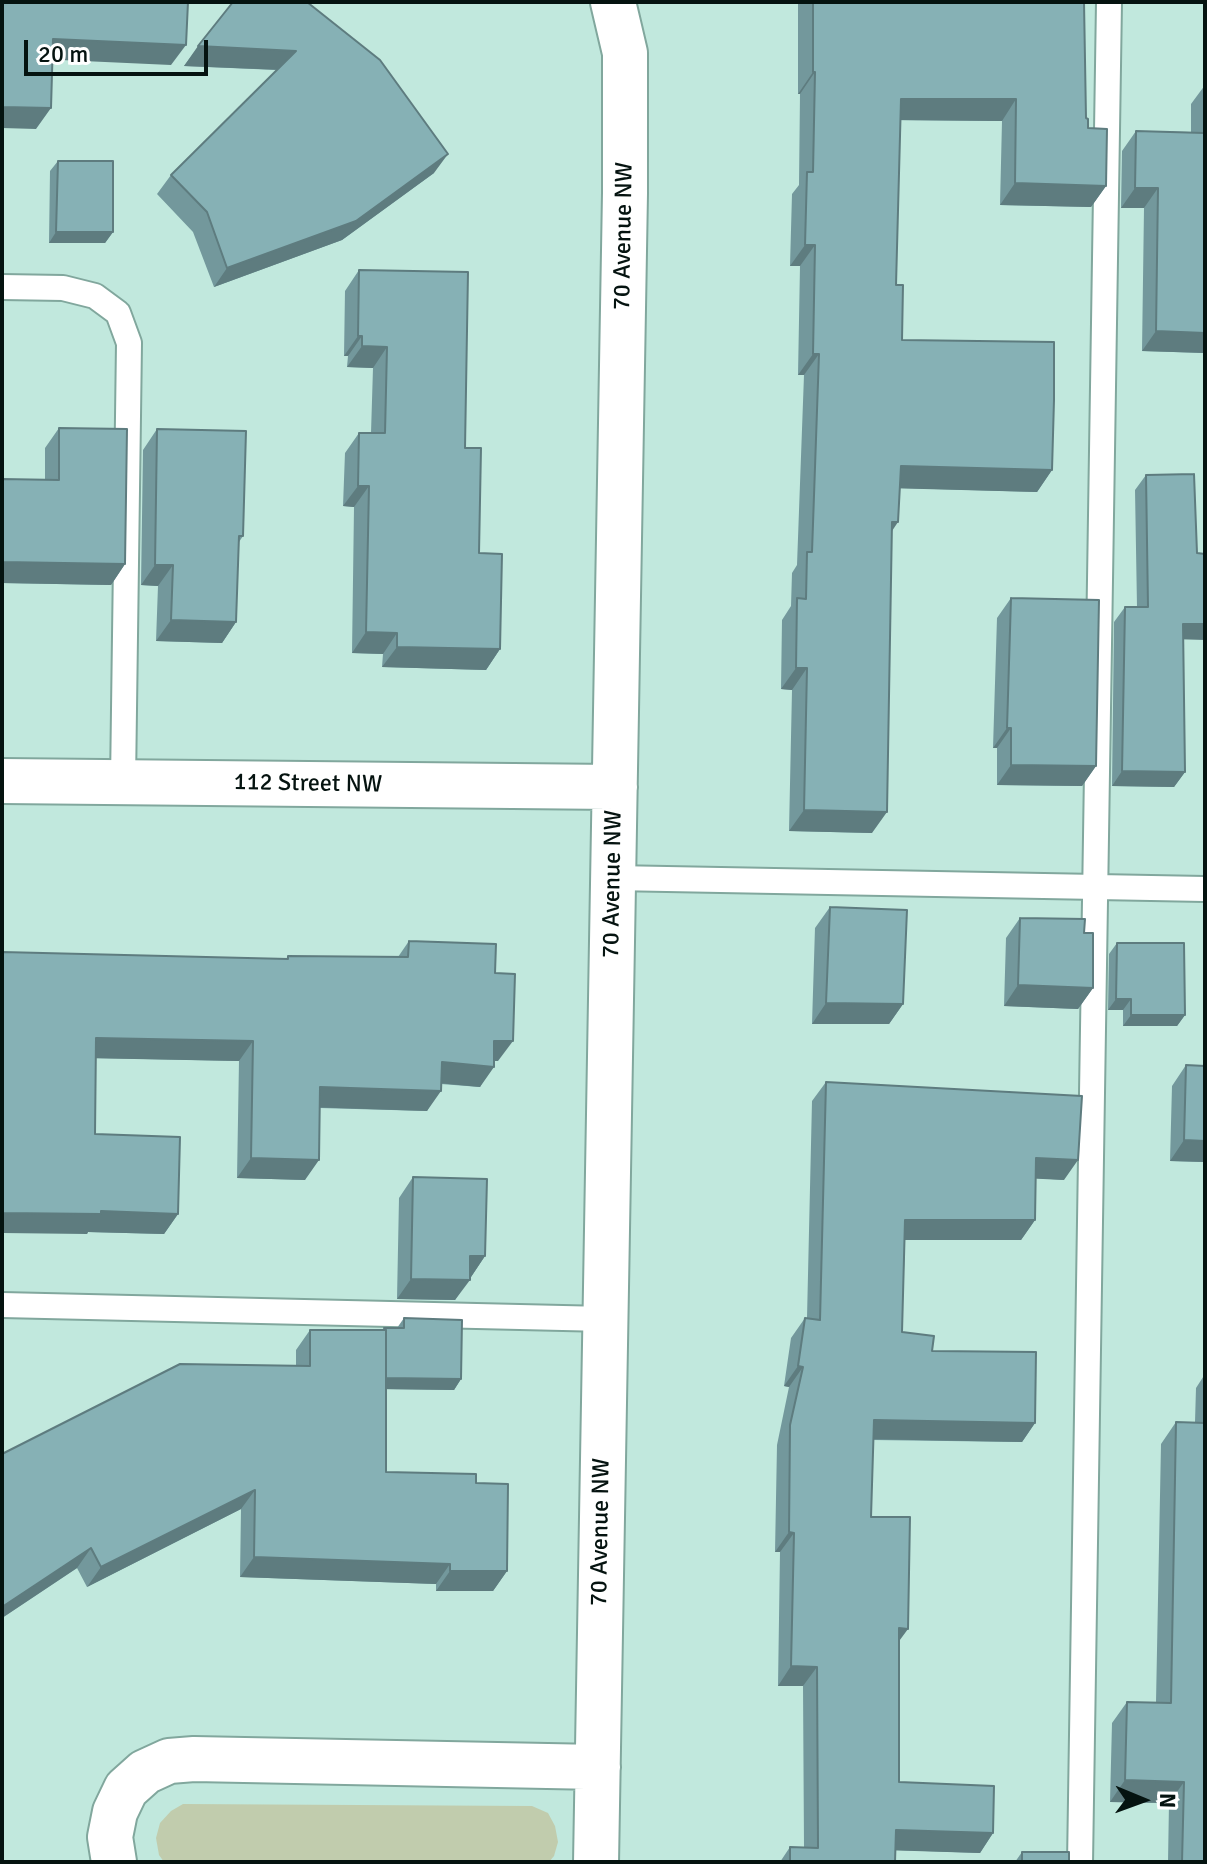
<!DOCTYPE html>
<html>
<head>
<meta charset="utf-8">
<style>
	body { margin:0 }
	#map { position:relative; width:1207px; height:1864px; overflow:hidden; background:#c1e8dd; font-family:Signika,sans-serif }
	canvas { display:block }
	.frame { position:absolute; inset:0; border:4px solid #051310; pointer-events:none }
	.north { position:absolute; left:1103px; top:1760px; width:80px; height:80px; -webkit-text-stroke:6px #fff; paint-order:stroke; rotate:91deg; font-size:22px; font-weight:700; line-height:32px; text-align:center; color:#051310 }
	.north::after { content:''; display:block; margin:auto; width:28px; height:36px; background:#051310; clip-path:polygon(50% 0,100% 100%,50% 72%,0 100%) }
	.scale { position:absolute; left:24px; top:40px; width:184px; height:36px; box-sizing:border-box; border:4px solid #051310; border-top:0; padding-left:10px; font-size:24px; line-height:28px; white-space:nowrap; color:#051310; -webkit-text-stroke:6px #fff; paint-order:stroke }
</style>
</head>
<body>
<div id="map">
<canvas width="1207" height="1864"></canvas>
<div class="frame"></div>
<div class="north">N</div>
<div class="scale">20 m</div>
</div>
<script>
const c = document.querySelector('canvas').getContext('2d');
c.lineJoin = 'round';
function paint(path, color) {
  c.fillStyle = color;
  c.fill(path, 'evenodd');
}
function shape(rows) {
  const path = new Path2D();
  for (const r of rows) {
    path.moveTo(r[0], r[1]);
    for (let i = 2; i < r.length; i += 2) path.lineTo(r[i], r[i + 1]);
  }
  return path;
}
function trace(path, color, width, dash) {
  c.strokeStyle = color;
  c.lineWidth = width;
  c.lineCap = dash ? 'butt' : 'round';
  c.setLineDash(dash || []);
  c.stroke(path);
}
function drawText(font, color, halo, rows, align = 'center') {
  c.font = font + ' Signika,sans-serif';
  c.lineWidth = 6;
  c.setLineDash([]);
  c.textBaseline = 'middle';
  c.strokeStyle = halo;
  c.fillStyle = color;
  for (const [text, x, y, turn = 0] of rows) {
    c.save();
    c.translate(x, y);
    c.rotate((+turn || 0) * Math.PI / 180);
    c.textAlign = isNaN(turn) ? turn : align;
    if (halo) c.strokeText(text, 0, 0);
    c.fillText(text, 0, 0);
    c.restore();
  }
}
const green = shape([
	[183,1804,532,1806,548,1813,555,1826,558,1842,554,1856,549,1862,164,1862,159,1855,156,1838,160,1823,171,1811]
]);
const lane = shape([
	[2,287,63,288,95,296,118,313,129,343,123,782],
	[613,878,1205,889],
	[2,1305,606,1319],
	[1080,1862,1109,2]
]);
const street = shape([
	[2,781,615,787],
	[114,1862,110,1837,115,1812,126,1789,145,1772,169,1761,194,1759,598,1767],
	[596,1862,625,193,625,53,613,2]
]);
const wall = shape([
	[233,2,434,173,342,240,214,287,193,232,157,194,171,175,277,70,184,66],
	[798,2,1084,2,1086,118,1106,186,1091,207,1000,205,1002,121,900,120,896,285,902,340,1052,470,1037,492,900,488,891,532,872,833,789,831,792,690,781,689,782,620,791,606,792,573,797,565,804,375,798,375,800,266,790,266,792,194,799,185,800,94,798,94],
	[1205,85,1205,353,1142,351,1144,208,1121,208,1122,151,1136,131,1191,132,1191,104],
	[58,161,113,232,105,243,49,243,50,171],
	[359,270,465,448,479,553,500,649,486,670,382,667,383,654,352,653,354,507,343,506,345,453,359,433,371,433,373,368,347,367,348,356,344,356,345,291],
	[59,428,125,564,111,585,2,583,2,479,45,480,45,448],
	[157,429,243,536,239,542,236,622,222,643,156,641,158,586,141,585,143,450],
	[1146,475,1183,639,1185,772,1174,787,1112,786,1114,622,1125,607,1137,607,1135,490],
	[1011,598,1096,766,1082,786,997,785,997,748,993,748,997,618],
	[830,907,903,1004,889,1024,812,1024,815,928],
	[1020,918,1093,988,1078,1009,1004,1006,1006,938],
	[409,941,495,973,498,1061,494,1061,480,1087,441,1084,427,1111,320,1108,305,1180,237,1178,239,1061,96,1058,95,1134,178,1214,164,1234,88,1232,87,1234,2,952,286,959,288,956,398,957],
	[1117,943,1185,1015,1177,1026,1123,1026,1123,1010,1108,1010,1109,954],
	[1186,1065,1205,1162,1170,1161,1172,1086],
	[826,1082,1064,1180,1036,1178,1035,1220,1021,1240,905,1240,902,1332,1035,1423,1022,1442,873,1440,871,1517,899,1641,899,1782,993,1833,980,1853,896,1850,895,1862,780,1862,790,1847,804,1847,803,1686,778,1686,780,1552,775,1552,777,1445,789,1387,784,1386,791,1338,805,1318,807,1318,812,1101],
	[413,1177,485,1256,471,1277,470,1277,455,1300,397,1299,399,1198],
	[404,1318,461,1379,454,1390,386,1389,386,1472,476,1483,507,1571,493,1591,436,1591,436,1584,240,1577,241,1509,87,1587,77,1568,2,1618,296,1366,296,1350,310,1330,383,1330,384,1328,397,1328],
	[1205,1374,1205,1862,1168,1862,1169,1803,1110,1802,1112,1723,1127,1702,1156,1702,1161,1444,1176,1422,1195,1422,1196,1388],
	[1022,1852,1069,1862,1015,1862]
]);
const shadedWall = shape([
	[53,39,186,45,171,65,39,59],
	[198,46,296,51,283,70,184,66],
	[813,72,815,72,800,94,798,94],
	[901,99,1016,99,1002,121,886,120],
	[2,107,51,108,36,129,2,128],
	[448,154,434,173,342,240,214,287,227,268],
	[1015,183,1106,186,1091,207,1000,205],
	[1135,188,1158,188,1144,208,1121,208],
	[56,232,113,232,105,243,49,243],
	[805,245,815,245,800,266,790,266],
	[1156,331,1205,333,1205,353,1142,351],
	[358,336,362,336,348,356,344,356],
	[362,346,387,347,373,368,347,367],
	[813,354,819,354,804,375,798,375],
	[901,466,1052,470,1037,492,886,488],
	[358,486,369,486,354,507,343,506],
	[892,522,898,522,884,543],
	[2,562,125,564,111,585,2,583],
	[155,565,173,565,158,586,141,585],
	[171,620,236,622,222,643,156,641],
	[1183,624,1205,624,1205,640,1172,639],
	[366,632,397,633,383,654,352,653],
	[397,647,500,649,486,670,382,667],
	[796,668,807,668,792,690,781,689],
	[1007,728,1011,728,997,748,993,748],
	[1011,765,1096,766,1082,786,997,785],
	[1122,771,1185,772,1174,787,1112,786],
	[804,810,887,812,872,833,789,831],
	[1018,985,1093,988,1078,1009,1004,1006],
	[1116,999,1131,999,1123,1010,1108,1010],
	[826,1003,903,1004,889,1024,812,1024],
	[1131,1015,1185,1015,1177,1026,1123,1026],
	[96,1038,253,1041,239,1061,82,1058],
	[494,1041,513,1041,498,1061,480,1061],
	[442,1062,494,1067,480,1087,427,1082],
	[320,1087,441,1091,427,1111,306,1107],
	[1184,1140,1205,1141,1205,1162,1170,1161],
	[251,1158,319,1160,305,1180,237,1178],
	[1036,1158,1078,1160,1064,1180,1022,1178],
	[101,1211,178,1214,164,1234,88,1232,87,1234,2,1233,2,1213],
	[905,1220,1035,1220,1021,1240,891,1240],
	[470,1256,485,1256,471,1277,456,1277],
	[411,1279,470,1280,455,1300,397,1299],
	[798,1366,803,1367,789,1387,784,1386],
	[384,1378,461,1379,454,1390,376,1389],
	[874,1420,1035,1423,1022,1442,860,1439],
	[255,1490,241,1509,87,1587,101,1567],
	[789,1532,794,1533,780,1552,775,1552],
	[91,1548,77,1568,2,1618,2,1607],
	[254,1557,450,1564,436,1584,240,1577],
	[450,1571,507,1571,493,1591,436,1591],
	[899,1628,908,1629,894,1648],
	[791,1666,817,1667,803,1686,778,1686],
	[1125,1780,1184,1782,1169,1803,1110,1802],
	[896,1830,993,1833,980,1853,882,1850]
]);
const building = shape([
	[2,2,188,2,186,45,53,39,51,108,2,107,2,2],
	[233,2,307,2,380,60,448,154,356,221,227,268,207,212,171,175,296,51,198,46,233,2],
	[813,2,1084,2,1086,118,1088,119,1088,128,1107,129,1106,186,1015,183,1016,99,901,99,896,285,903,285,902,340,1054,342,1054,400,1052,470,901,466,898,522,892,522,887,812,804,810,807,668,796,668,797,598,806,599,807,552,812,552,819,354,813,354,815,245,805,245,807,172,813,172,815,72,813,72,813,2],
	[1205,103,1205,333,1156,331,1158,188,1135,188,1136,131,1204,133,1205,103],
	[58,161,113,161,113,232,56,232,58,161],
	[359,270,468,272,465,448,481,448,479,553,502,554,500,649,397,647,397,633,366,632,369,486,358,486,359,433,385,433,387,347,362,346,362,336,358,336,359,270],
	[59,428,127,429,125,564,2,562,2,479,59,480,59,428],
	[157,429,246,431,243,536,239,536,236,622,171,620,173,565,155,565,157,429],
	[1194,474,1197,553,1205,554,1205,624,1183,624,1185,772,1122,771,1125,607,1148,607,1146,475,1194,474],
	[1011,598,1099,600,1096,766,1011,765,1011,728,1007,728,1011,598],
	[830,907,907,910,903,1004,826,1003,830,907],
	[1020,918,1085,919,1084,933,1093,933,1093,988,1018,985,1020,918],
	[409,941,496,944,495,973,515,974,513,1041,494,1041,494,1067,442,1062,441,1091,320,1087,319,1160,251,1158,253,1041,96,1038,95,1134,180,1137,178,1214,101,1211,101,1214,2,1213,2,952,288,959,288,956,408,957,409,941],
	[1117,943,1184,943,1185,1015,1131,1015,1131,999,1116,999,1117,943],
	[1186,1065,1205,1066,1205,1141,1184,1140,1186,1065],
	[826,1082,1082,1096,1078,1160,1036,1158,1035,1220,905,1220,902,1332,934,1336,932,1351,1036,1352,1035,1423,874,1420,871,1517,910,1517,908,1629,899,1628,899,1782,994,1786,993,1833,896,1830,895,1862,790,1862,790,1847,818,1848,817,1667,791,1666,794,1533,789,1532,790,1425,803,1367,798,1366,805,1318,820,1320,826,1082],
	[413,1177,487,1179,485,1256,470,1256,470,1280,411,1279,413,1177],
	[404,1318,462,1320,461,1379,386,1378,386,1330,384,1328,404,1328,404,1318],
	[310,1330,386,1330,386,1472,476,1474,476,1483,508,1484,507,1571,450,1571,450,1564,254,1557,255,1490,101,1567,91,1548,2,1607,2,1454,180,1364,310,1366,310,1330],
	[1176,1422,1205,1423,1205,1862,1182,1862,1184,1782,1125,1780,1127,1702,1171,1703,1176,1422],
	[1022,1852,1069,1852,1069,1862,1022,1862,1022,1852]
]);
const streetNames = [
	["70 Avenue NW",624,236,-89],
	["112 Street NW",308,784,1],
	["70 Avenue NW",613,884,-89],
	["70 Avenue NW",601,1532,-89]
];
paint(green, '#c1ccad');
trace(lane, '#81a79d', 28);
trace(street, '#81a79d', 48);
trace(lane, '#fff', 24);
trace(street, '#fff', 44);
paint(wall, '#73989c');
paint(shadedWall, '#5e7c7f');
paint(building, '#86b1b5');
trace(building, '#5e7c7f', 2);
drawText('24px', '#051310', '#fff', streetNames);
</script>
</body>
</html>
